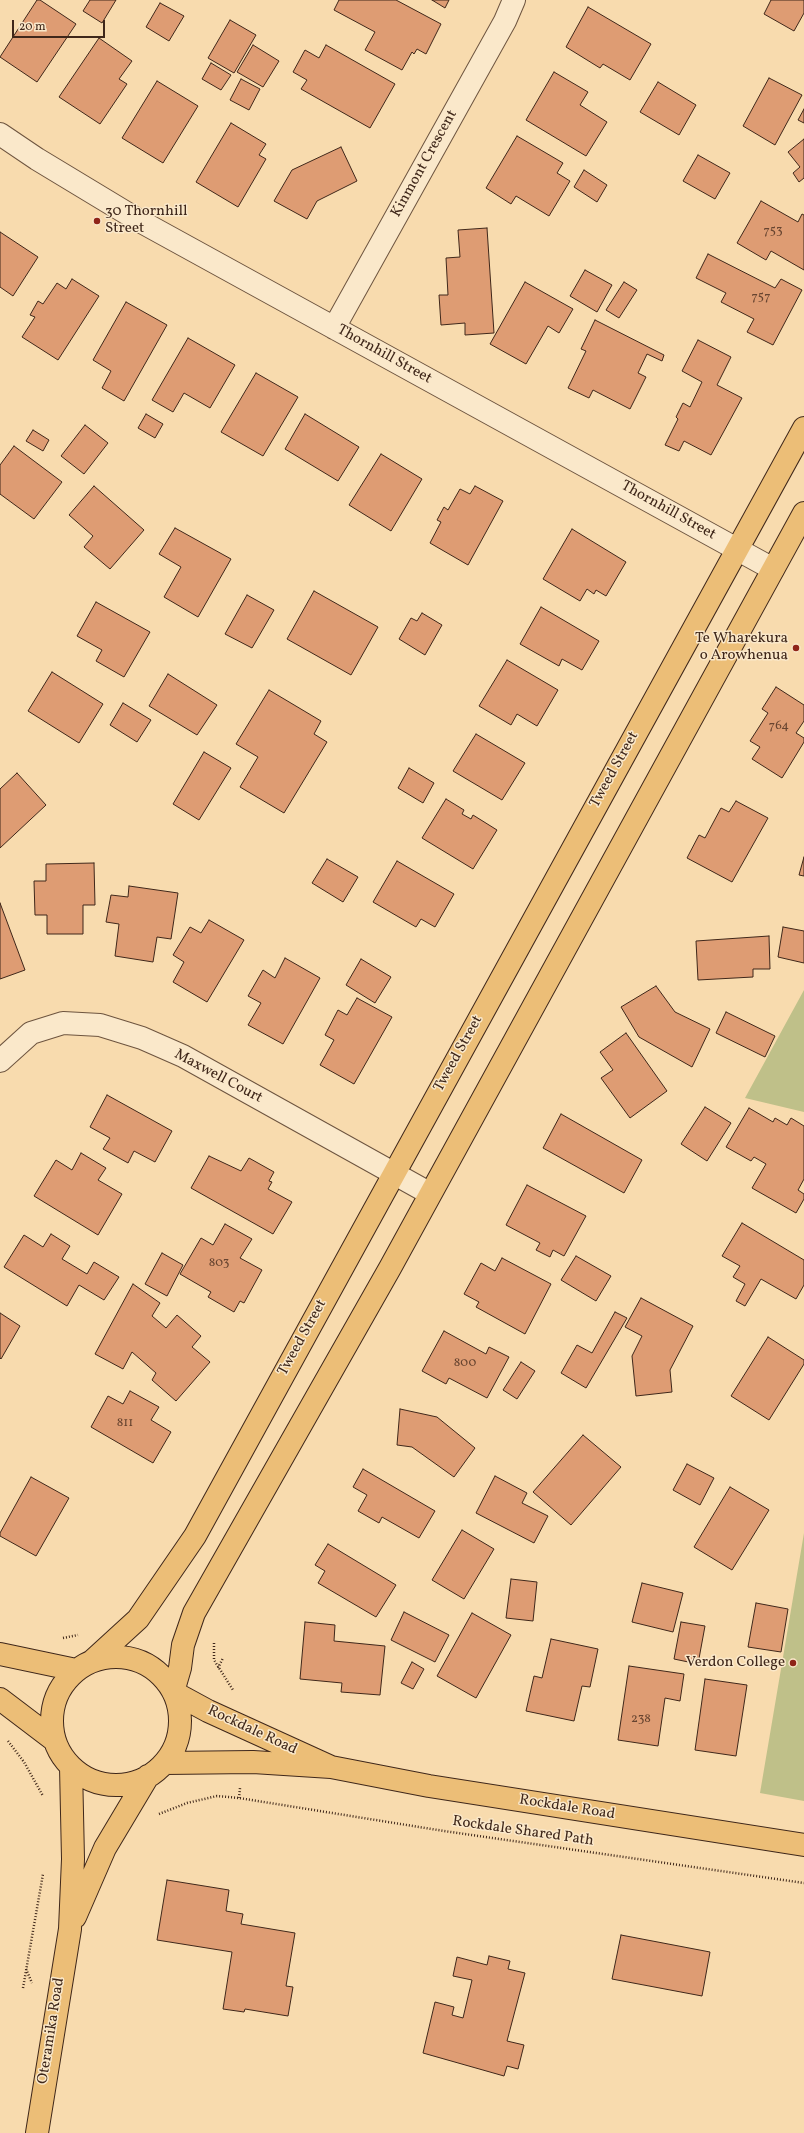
<!DOCTYPE html>
<html>
<head>
<meta charset="utf-8">
<style>
	body { margin:0 }
	#map { position:relative; width:804px; height:2133px; overflow:hidden; background:#f8dbae; font-family:Vollkorn,serif }
	canvas { display:block }
	.scale { position:absolute; left:12px; top:20px; width:93px; height:18px; box-sizing:border-box; border:2px solid #3f271a; border-top:0; padding-left:5px; font-size:12px; line-height:14px; white-space:nowrap; color:#3f271a; -webkit-text-stroke:3px #fae8ca; paint-order:stroke }
</style>
</head>
<body>
<div id="map">
<canvas width="804" height="2133"></canvas>
<div class="scale">20 m</div>
</div>
<script>
const c = document.querySelector('canvas').getContext('2d');
c.lineJoin = 'round';
function paint(path, color) {
  c.fillStyle = color;
  c.fill(path, 'evenodd');
}
function shape(rows) {
  const path = new Path2D();
  for (const r of rows) {
    if (r.length === 3) {
      path.moveTo(r[0] + r[2], r[1]);
      path.arc(r[0], r[1], r[2], 0, 2 * Math.PI);
      continue;
    }
    path.moveTo(r[0], r[1]);
    for (let i = 2; i < r.length; i += 2) path.lineTo(r[i], r[i + 1]);
  }
  return path;
}
function trace(path, color, width, dash) {
  c.strokeStyle = color;
  c.lineWidth = width;
  c.lineCap = dash ? 'butt' : 'round';
  c.setLineDash(dash || []);
  c.stroke(path);
}
function drawText(font, color, halo, rows, align = 'center') {
  c.font = font + ' Vollkorn,serif';
  c.lineWidth = 3;
  c.setLineDash([]);
  c.textBaseline = 'middle';
  c.strokeStyle = halo;
  c.fillStyle = color;
  for (const [text, x, y, turn = 0] of rows) {
    c.save();
    c.translate(x, y);
    c.rotate((+turn || 0) * Math.PI / 180);
    c.textAlign = isNaN(turn) ? turn : align;
    if (halo) c.strokeText(text, 0, 0);
    c.fillText(text, 0, 0);
    c.restore();
  }
}
const green = shape([
	[804,990,804,1112,745,1098],
	[804,1533,804,1801,760,1793]
]);
const building = shape([
	[37,0,40,0,76,24,37,82,0,57,37,0],
	[90,0,116,0,102,23,83,11,90,0],
	[339,0,396,0,441,24,426,54,417,49,414,54,412,52,402,70,365,50,375,32,334,10,339,0],
	[432,0,449,0,445,8,432,0],
	[771,0,804,0,804,13,794,31,764,14,771,0],
	[160,3,184,16,169,41,146,27,160,3],
	[588,7,651,44,630,80,603,64,600,68,566,47,588,7],
	[230,20,256,35,234,73,208,58,230,20],
	[99,38,132,61,119,79,127,84,100,124,59,97,99,38],
	[253,45,279,61,263,87,237,72,253,45],
	[326,45,395,84,370,128,301,89,307,80,293,72,305,50,319,58,326,45],
	[211,63,231,75,221,90,202,79,211,63],
	[554,72,588,92,580,105,607,122,586,156,526,120,554,72],
	[769,78,802,95,775,145,743,126,769,78],
	[241,79,260,89,249,110,230,100,241,79],
	[157,81,198,106,163,163,122,138,157,81],
	[658,82,696,105,679,135,640,112,658,82],
	[804,109,804,123,798,120,804,109],
	[231,123,266,144,259,155,266,159,238,207,196,182,231,123],
	[517,136,563,163,557,173,570,181,549,216,516,196,511,204,486,188,517,136],
	[804,139,804,178,799,182,793,173,800,167,788,152,804,139],
	[341,147,357,181,317,201,307,219,274,201,292,170,341,147],
	[698,155,730,173,715,199,683,181,698,155],
	[584,170,607,185,597,202,574,187,584,170],
	[761,201,798,222,802,214,804,215,804,270,771,251,766,260,737,243,761,201],
	[487,228,494,333,465,335,465,323,441,325,439,295,448,295,446,258,460,257,458,230,487,228],
	[0,232,38,257,13,296,0,287,0,232],
	[708,254,775,288,781,279,802,290,773,345,747,332,754,319,721,302,726,293,696,278,708,254],
	[585,270,612,285,597,312,570,296,585,270],
	[72,279,99,296,58,360,22,337,35,317,30,315,38,301,43,304,57,283,66,289,72,279],
	[525,282,573,309,559,333,548,326,526,364,490,344,525,282],
	[624,282,637,290,619,318,606,310,624,282],
	[126,302,167,325,124,401,102,388,111,371,93,360,126,302],
	[595,320,664,355,662,361,647,354,638,373,646,377,630,409,593,390,589,398,568,388,586,351,581,349,595,320],
	[188,338,235,365,210,408,184,393,173,412,152,400,188,338],
	[698,340,731,357,717,385,742,398,711,455,684,441,679,451,665,445,678,419,676,417,683,403,690,407,702,382,682,371,698,340],
	[256,373,298,397,263,456,221,432,256,373],
	[146,414,163,424,155,438,138,428,146,414],
	[305,414,359,447,338,481,285,449,305,414],
	[85,425,108,443,84,474,61,456,85,425],
	[33,430,49,440,43,451,26,441,33,430],
	[14,446,62,482,34,519,0,494,0,465,14,446],
	[381,454,422,479,391,531,349,505,381,454],
	[94,486,144,530,110,569,84,547,93,536,69,515,94,486],
	[475,486,503,501,468,565,430,543,441,522,437,520,444,507,448,510,460,489,470,494,475,486],
	[175,528,231,559,198,617,164,597,181,567,159,554,175,528],
	[572,529,626,562,606,596,596,590,594,594,587,589,580,601,543,579,572,529],
	[314,591,378,627,351,675,287,639,314,591],
	[247,595,274,610,252,648,225,634,247,595],
	[96,602,150,632,124,677,96,661,102,650,77,636,96,602],
	[541,607,599,641,582,670,562,659,559,666,520,644,541,607],
	[422,613,442,625,425,655,399,639,411,618,417,621,422,613],
	[507,660,558,690,537,726,517,714,511,725,479,706,507,660],
	[52,672,103,704,79,743,28,711,52,672],
	[168,674,217,705,197,735,149,706,168,674],
	[776,687,804,705,804,721,796,733,804,738,804,742,782,778,752,759,760,747,750,741,768,713,762,709,776,687],
	[269,690,321,721,314,734,327,742,284,813,240,787,258,757,236,744,269,690],
	[123,703,151,720,137,742,110,725,123,703],
	[476,734,525,763,502,800,453,771,476,734],
	[204,752,231,768,199,820,173,804,204,752],
	[409,768,434,783,423,803,398,788,409,768],
	[17,773,46,805,0,848,0,789,17,773],
	[446,799,464,810,462,814,471,819,473,815,497,830,473,869,422,838,446,799],
	[736,801,768,818,732,882,687,858,699,835,705,838,721,808,729,812,736,801],
	[804,857,804,876,799,875,804,857],
	[327,859,358,877,343,902,312,883,327,859],
	[397,861,454,894,435,927,421,919,416,927,373,902,397,861],
	[94,863,95,905,83,905,83,934,47,934,47,915,35,915,34,881,46,881,46,864,94,863],
	[129,886,178,893,171,939,157,937,153,962,115,956,119,924,106,922,111,895,128,897,129,886],
	[0,903,25,970,0,979,0,903],
	[209,920,244,940,207,1002,173,982,184,962,173,955,190,927,201,933,209,920],
	[783,927,804,931,804,963,778,957,783,927],
	[769,936,770,969,753,969,753,977,698,980,696,941,769,936],
	[285,958,320,978,283,1044,248,1025,261,1003,248,996,263,970,275,978,285,958],
	[361,959,391,977,375,1003,346,985,361,959],
	[656,986,675,1012,710,1029,692,1067,639,1037,621,1007,656,986],
	[357,998,392,1017,354,1084,320,1065,334,1040,325,1035,338,1010,347,1015,357,998],
	[726,1012,775,1036,765,1057,716,1033,726,1012],
	[626,1033,667,1091,630,1118,601,1078,613,1070,600,1052,626,1033],
	[107,1095,172,1131,155,1162,134,1151,128,1163,103,1149,110,1138,90,1127,107,1095],
	[705,1107,731,1123,707,1161,681,1144,705,1107],
	[749,1108,773,1122,775,1118,787,1125,791,1118,804,1126,804,1179,798,1190,804,1194,804,1199,796,1213,752,1188,766,1164,754,1157,751,1161,726,1147,749,1108],
	[561,1114,642,1160,624,1193,543,1148,561,1114],
	[81,1153,106,1168,98,1180,122,1194,98,1235,34,1196,56,1160,72,1170,81,1153],
	[209,1156,241,1171,249,1158,274,1172,269,1181,272,1182,268,1189,292,1202,273,1234,191,1188,209,1156],
	[527,1185,586,1216,564,1256,553,1250,550,1257,536,1250,540,1243,506,1225,527,1185],
	[742,1223,804,1260,804,1285,796,1299,761,1279,745,1306,736,1301,745,1284,733,1277,740,1266,722,1256,742,1223],
	[225,1224,252,1239,240,1258,262,1270,244,1303,240,1301,234,1312,208,1297,211,1292,180,1274,201,1238,213,1245,225,1224],
	[51,1234,70,1246,62,1259,87,1274,94,1262,119,1277,104,1300,79,1285,67,1306,4,1267,24,1235,43,1247,51,1234],
	[162,1253,183,1265,167,1296,145,1284,162,1253],
	[576,1256,611,1276,596,1301,561,1280,576,1256],
	[502,1258,551,1284,525,1334,476,1307,479,1302,464,1294,481,1263,495,1271,502,1258],
	[133,1284,160,1303,152,1316,166,1328,177,1315,201,1336,192,1347,210,1362,176,1401,152,1380,156,1373,132,1352,123,1369,95,1354,133,1284],
	[641,1298,693,1326,670,1370,672,1392,636,1396,632,1356,642,1336,625,1327,641,1298],
	[615,1312,627,1318,586,1388,561,1373,577,1345,592,1353,615,1312],
	[0,1313,20,1326,1,1359,0,1358,0,1313],
	[444,1331,486,1354,489,1347,509,1357,487,1398,449,1378,446,1384,422,1371,444,1331],
	[768,1337,804,1360,804,1364,769,1420,731,1396,768,1337],
	[521,1362,535,1371,517,1399,503,1390,521,1362],
	[130,1391,159,1407,151,1420,171,1432,153,1463,91,1427,108,1396,123,1404,130,1391],
	[400,1409,437,1417,475,1448,454,1477,412,1447,397,1445,400,1409],
	[583,1435,621,1467,571,1525,533,1492,583,1435],
	[687,1464,714,1478,700,1505,673,1490,687,1464],
	[363,1469,435,1511,419,1538,382,1517,379,1523,358,1511,367,1495,353,1487,363,1469],
	[495,1476,527,1493,522,1503,548,1516,534,1543,476,1513,495,1476],
	[31,1477,69,1498,36,1556,0,1536,0,1533,31,1477],
	[730,1487,769,1510,732,1570,694,1547,730,1487],
	[462,1530,494,1549,464,1599,432,1580,462,1530],
	[328,1544,396,1585,376,1617,318,1583,325,1571,315,1565,328,1544],
	[511,1579,537,1582,533,1621,506,1618,511,1579],
	[642,1583,683,1593,673,1632,632,1622,642,1583],
	[756,1603,788,1609,781,1652,748,1647,756,1603],
	[404,1612,449,1635,435,1662,391,1640,404,1612],
	[472,1613,511,1635,476,1698,437,1676,472,1613],
	[305,1622,335,1625,334,1641,385,1646,380,1695,341,1692,342,1683,300,1679,305,1622],
	[681,1622,705,1626,698,1664,674,1659,681,1622],
	[551,1639,598,1649,590,1687,582,1686,574,1721,526,1711,534,1676,542,1678,551,1639],
	[412,1662,424,1669,413,1689,401,1683,412,1662],
	[629,1666,684,1674,680,1701,665,1698,658,1746,618,1740,629,1666],
	[705,1679,747,1685,736,1756,695,1750,705,1679],
	[167,1880,229,1890,226,1911,243,1914,241,1924,295,1933,286,1986,293,1987,288,2016,245,2009,244,2012,223,2009,232,1952,157,1940,167,1880],
	[621,1935,710,1952,702,1996,612,1979,621,1935],
	[489,1956,510,1961,508,1969,525,1973,507,2041,524,2045,518,2069,507,2066,504,2076,423,2053,435,2002,454,2007,452,2015,463,2018,472,1980,453,1976,457,1957,487,1965,489,1956]
]);
const path = shape([
	[63,1638,78,1635],
	[214,1643,214,1660,233,1690],
	[218,1668,223,1658],
	[8,1741,24,1762,43,1796],
	[239,1798,240,1788],
	[159,1814,187,1803,217,1796,239,1798,444,1831,804,1883],
	[26,1969,32,1983],
	[23,1988,43,1874]
]);
const minor = shape([
	[0,134,37,159,138,220,773,569],
	[334,328,505,21,514,0],
	[0,1061,31,1033,63,1023,100,1025,142,1038,183,1056,429,1193]
]);
const major = shape([
	[0,1654,76,1670],
	[116,1721,64],
	[91,1662,138,1619,195,1536,804,428],
	[0,1699,54,1740],
	[165,1763,253,1762,331,1767,429,1786,804,1845],
	[331,1767,208,1711,173,1692,180,1668,183,1645,194,1613,390,1268,804,513],
	[75,1917,105,1848,148,1776],
	[37,2133,70,1929,73,1859,71,1767]
]);
const markers = [
	[97,221,4,"#8f2418"],
	[796,648,4,"#8f2418"],
	[793,1663,4,"#8f2418"]
];
const numberNames = [
	["753",773,232],
	["757",761,298],
	["764",779,727],
	["803",219,1264],
	["800",465,1364],
	["811",125,1424],
	["238",641,1720]
];
const streetNames = [
	["Kinmont Crescent",425,164,-61],
	["Thornhill Street",384,355,29],
	["Thornhill Street",668,511,29],
	["Tweed Street",615,770,-61],
	["Tweed Street",459,1054,-61],
	["Maxwell Court",218,1077,28],
	["Tweed Street",303,1338,-61],
	["Rockdale Road",252,1731,25],
	["Rockdale Road",567,1808,9],
	["Rockdale Shared Path",523,1832,8],
	["Oteramika Road",52,2031,-81]
];
const poiNames = [
	["30 Thornhill",105,212,"left"],
	["Street",105,229,"left"],
	["Te Wharekura",788,639],
	["o Arowhenua",788,656],
	["Verdon College",785,1663]
];
paint(green, '#bfc089');
paint(building, '#de9c73');
trace(building, '#3f271a', 1);
trace(minor, '#6d543f', 24);
trace(major, '#3f271a', 24);
trace(path, '#3f271a', 2.5, [1, 2]);
trace(minor, '#fae8ca', 22);
trace(major, '#ecbe77', 22);
for (const [x, y, r, color] of markers) {
  const dot = new Path2D();
  dot.arc(x, y, r, 0, 2 * Math.PI);
  c.fillStyle = color;
  c.fill(dot);
  trace(dot, '#fae8ca', 1.5);
}
drawText('13px', '#674430', null, numberNames);
drawText('15px', '#3f271a', '#fae8ca', streetNames);
drawText('15px', '#3f271a', '#fae8ca', poiNames, 'right');
</script>
</body>
</html>
